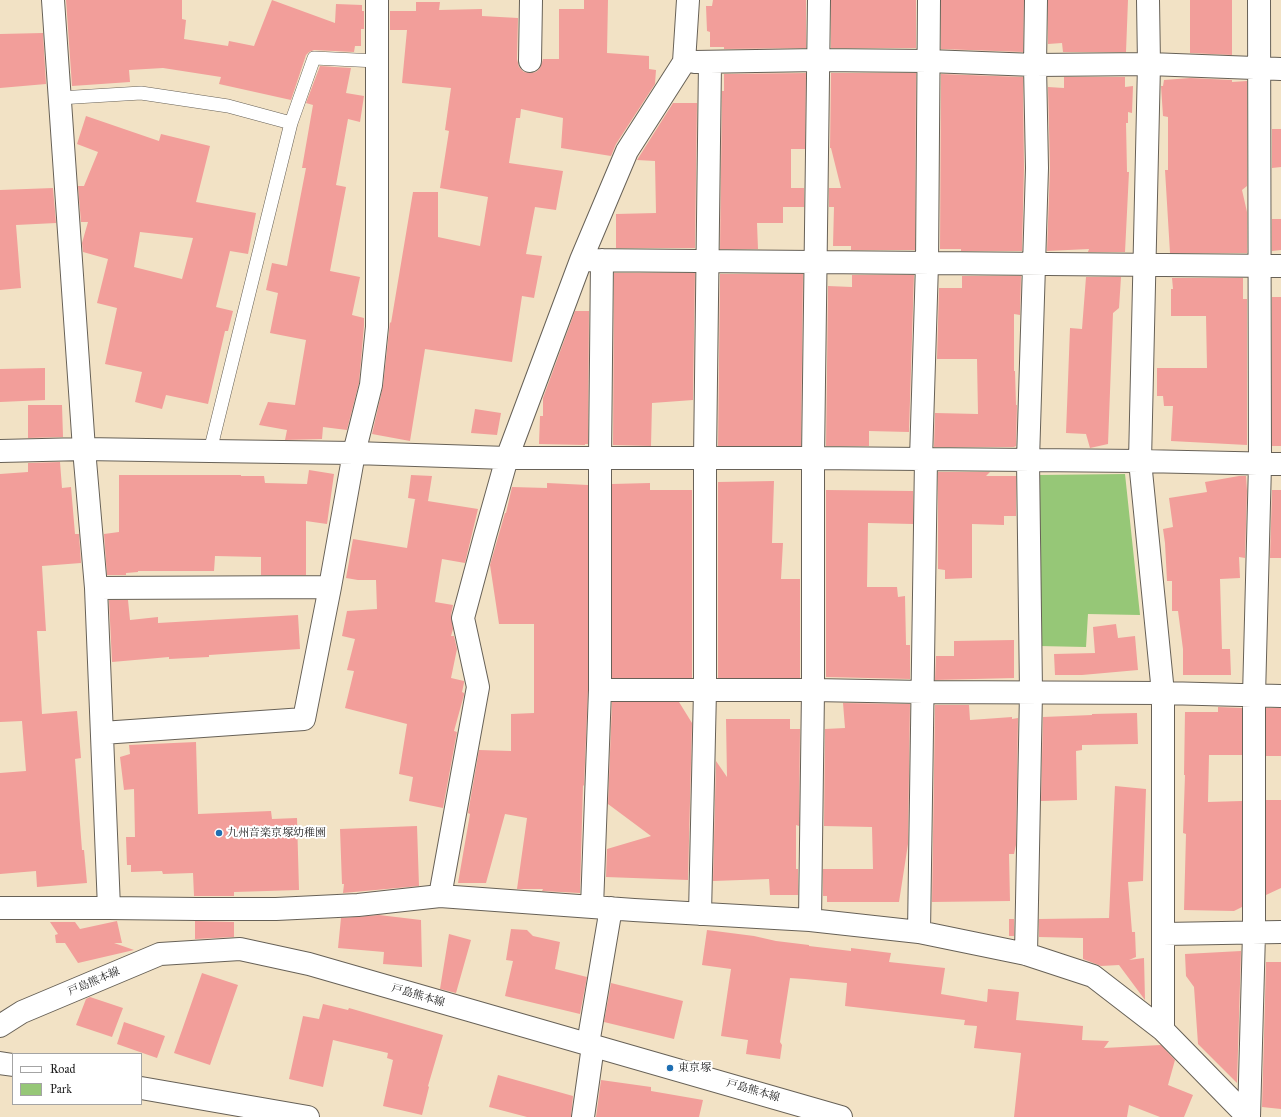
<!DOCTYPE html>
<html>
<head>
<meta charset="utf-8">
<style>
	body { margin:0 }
	#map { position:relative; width:1281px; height:1117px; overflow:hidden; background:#f2e2c5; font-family:"IM FELL Great Primer",serif }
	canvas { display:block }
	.legend { position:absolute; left:12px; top:1053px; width:130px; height:52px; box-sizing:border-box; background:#fff; border:1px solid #a4a4a4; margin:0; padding:5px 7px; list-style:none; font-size:12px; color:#1c1c1c }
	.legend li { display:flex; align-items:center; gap:8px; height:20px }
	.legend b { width:20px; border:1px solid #a4a4a4 }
</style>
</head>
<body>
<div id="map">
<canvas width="1281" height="1117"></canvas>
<ul class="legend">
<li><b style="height:5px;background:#fff"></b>Road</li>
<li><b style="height:11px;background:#96c777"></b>Park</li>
</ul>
</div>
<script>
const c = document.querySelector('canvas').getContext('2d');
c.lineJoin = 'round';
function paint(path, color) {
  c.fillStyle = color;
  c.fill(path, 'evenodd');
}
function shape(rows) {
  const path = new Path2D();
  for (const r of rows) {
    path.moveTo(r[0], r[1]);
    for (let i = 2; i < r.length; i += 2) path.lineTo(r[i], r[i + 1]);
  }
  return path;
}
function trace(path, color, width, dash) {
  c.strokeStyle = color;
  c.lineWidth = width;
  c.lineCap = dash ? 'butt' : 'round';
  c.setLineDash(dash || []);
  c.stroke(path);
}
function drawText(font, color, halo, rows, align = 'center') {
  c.font = font + ' "IM FELL Great Primer","Noto Serif JP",serif';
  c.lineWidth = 4;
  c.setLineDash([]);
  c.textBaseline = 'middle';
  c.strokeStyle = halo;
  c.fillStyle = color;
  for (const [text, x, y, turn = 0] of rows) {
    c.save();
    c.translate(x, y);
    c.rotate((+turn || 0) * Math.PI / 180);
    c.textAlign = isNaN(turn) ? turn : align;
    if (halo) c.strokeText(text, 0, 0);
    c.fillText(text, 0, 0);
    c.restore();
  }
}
const green = shape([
	[1125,474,1140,615,1088,614,1086,647,1039,646,1040,475]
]);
const building = shape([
	[66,0,182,0,182,19,186,20,184,39,228,46,229,41,254,46,272,0,335,23,336,4,362,5,362,11,364,11,364,29,361,29,361,46,355,46,354,52,314,50,309,52,306,55,291,100,219,84,221,77,163,68,129,70,130,82,72,86],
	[584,0,608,0,607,53,649,56,649,69,656,70,655,84,616,144,611,156,561,148,563,118,521,109,520,118,516,118,509,163,563,171,556,210,535,207,526,254,542,256,534,298,522,296,512,362,425,349,410,441,372,434,383,386,390,322,391,323,413,192,438,192,438,237,480,246,488,197,440,188,449,131,445,130,451,88,402,83,407,30,390,30,390,11,416,11,416,2,440,2,439,10,482,9,482,16,518,18,517,59,519,67,524,72,530,73,536,72,540,68,543,59,559,59,559,9,584,9],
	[713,0,806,0,806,48,724,49,724,47,710,47,710,32,707,31,706,6,712,6],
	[831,0,916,0,916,48,831,48],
	[941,0,1024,0,1023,52,941,49],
	[1048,0,1128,0,1126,52,1063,52,1062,43,1048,44],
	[1190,0,1232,0,1232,55,1190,53],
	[43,33,46,84,0,88,0,34],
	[320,66,351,68,346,93,364,96,360,122,348,119,336,185,346,187,330,271,360,277,352,315,364,318,364,326,359,383,347,430,323,427,322,439,285,440,287,430,259,425,268,402,295,405,306,340,270,333,278,293,266,290,272,263,287,266,306,168,302,168,313,105,306,103],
	[806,73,805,149,791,149,791,188,804,188,804,207,783,207,783,223,757,223,758,249,720,249,722,91,724,91,724,74],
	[831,73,916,73,915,250,851,250,851,246,833,246,834,207,829,207,829,188,841,188,831,148,830,148],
	[941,74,1023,77,1024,168,1022,251,961,251,961,249,940,249],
	[1064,77,1125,77,1125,87,1133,86,1132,113,1128,112,1128,123,1126,123,1127,172,1129,172,1125,252,1088,252,1089,249,1047,251,1050,168,1048,87,1064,88],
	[1190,78,1232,80,1232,82,1247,81,1247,186,1242,190,1247,212,1247,253,1170,253,1165,170,1168,170,1168,117,1163,116,1161,86,1163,86,1164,80],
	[673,103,697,103,695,248,616,248,616,214,656,213,655,161,637,160],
	[86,116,159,141,161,134,210,146,196,202,256,213,248,254,230,251,216,307,233,311,228,331,225,331,208,404,166,395,162,409,135,402,142,372,105,364,117,308,97,303,108,259,83,252,82,243,88,222,81,222,78,186,84,186,98,152,77,144],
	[140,232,193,238,182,279,134,267],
	[1272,129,1281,129,1281,167,1272,168],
	[53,188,56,223,16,225,21,288,0,290,0,190],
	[1272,219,1281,219,1281,250,1272,251],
	[614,273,695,273,693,400,652,403,651,446,613,445],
	[720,274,803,274,801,446,718,446],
	[852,275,914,275,909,432,869,431,869,446,826,446,828,286,852,287],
	[962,276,1021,276,1020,315,1014,314,1014,371,1015,371,1016,405,1017,405,1016,446,1014,447,934,447,935,413,978,414,977,359,937,359,939,288,962,288],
	[1086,277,1121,277,1119,308,1113,313,1108,444,1090,448,1086,434,1066,433,1070,328,1082,329],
	[1172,278,1243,278,1243,299,1247,299,1247,445,1171,441,1173,406,1164,406,1163,396,1157,396,1157,368,1207,368,1206,316,1171,316,1171,289,1173,289],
	[1272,297,1281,297,1281,446,1272,446],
	[575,311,589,311,588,444,585,444,585,445,539,444,540,416,543,416,543,398],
	[45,368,45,400,0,402,0,369],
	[28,405,62,405,63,437,28,438],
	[475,409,501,413,497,435,471,433],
	[60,462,62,488,71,487,75,534,79,534,81,563,42,566,46,631,37,631,42,714,77,711,81,758,75,759,82,850,84,850,87,883,37,887,36,871,0,874,0,773,26,771,22,721,0,722,0,474,28,472,28,463],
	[309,470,334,474,327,524,306,521,306,575,261,575,261,557,215,556,214,571,138,571,138,572,126,573,126,575,107,575,104,534,119,532,119,475,241,475,241,476,264,476,265,483,307,484],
	[938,472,990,472,986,476,1016,476,1016,516,1004,516,1004,525,972,524,972,578,945,579,945,570,938,569],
	[411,475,432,476,428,501,408,498],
	[1239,476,1246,476,1247,491,1245,558,1239,557,1240,578,1220,579,1222,649,1230,649,1231,675,1183,675,1183,649,1178,611,1172,611,1172,581,1167,581,1165,543,1163,529,1173,527,1169,498,1207,492,1205,482],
	[774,481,772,543,783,543,781,579,800,579,800,678,718,678,718,482],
	[547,483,588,485,588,690,584,786,583,785,580,893,542,891,543,889,517,889,527,818,505,814,486,883,458,883,470,814,468,813,479,750,511,751,511,714,534,713,534,624,499,624,490,565,505,513,506,513,512,487,547,488],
	[650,483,650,490,692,490,692,678,612,678,612,484],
	[826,490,913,491,913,524,868,523,867,587,897,587,898,597,905,596,906,645,910,645,910,679,826,677],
	[1272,490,1281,490,1281,558,1270,558],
	[415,499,478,509,465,563,442,559,435,602,453,605,451,615,453,629,451,636,454,636,457,649,451,678,464,681,464,683,462,692,464,693,464,695,454,731,457,732,443,808,409,801,413,777,399,774,407,724,345,708,354,671,347,670,355,639,342,636,347,611,377,609,376,580,358,580,346,578,353,539,407,548],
	[109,600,128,600,130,620,158,617,158,623,298,615,300,649,209,655,209,657,169,659,169,657,112,662],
	[1116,624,1118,638,1135,636,1138,670,1082,675,1055,675,1054,654,1095,653,1093,627],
	[1014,640,1014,678,935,680,936,656,954,656,954,641],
	[612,702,679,702,692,723,688,880,606,877,607,849,651,836,608,804],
	[843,703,910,704,908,844,899,902,827,902,827,896,823,896,823,869,873,869,872,827,824,826,825,729,845,728],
	[935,705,969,705,970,720,1012,717,1012,719,1018,718,1016,845,1014,854,1009,854,1010,901,932,902],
	[1218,707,1242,708,1242,755,1209,755,1208,802,1242,801,1242,907,1234,911,1184,910,1186,834,1183,833,1185,775,1184,775,1185,712,1218,712],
	[1266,708,1281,708,1281,756,1266,756],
	[1137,713,1138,744,1082,745,1082,750,1076,751,1077,800,1041,801,1043,717,1092,715,1092,714],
	[726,719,790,719,790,729,800,729,799,826,796,825,796,869,798,869,798,895,770,895,769,879,713,881,716,761,727,777],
	[196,742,198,814,271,811,272,819,297,818,299,890,234,892,234,896,194,896,193,873,163,874,162,871,131,872,131,865,127,865,126,837,135,837,134,789,124,790,120,757,130,754,129,745],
	[1115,786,1146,789,1143,881,1128,882,1132,932,1135,932,1136,957,1129,960,1144,958,1145,1000,1119,965,1101,966,1083,959,1083,938,1039,937,1039,919,1109,918],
	[1266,800,1281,800,1281,888,1266,895],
	[417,826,419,886,343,893,344,884,342,884,340,829],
	[379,915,421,920,422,967,383,964,384,952,338,948,341,918],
	[1009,919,1014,919,1014,936,1009,936],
	[117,921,122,943,114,943,134,950,78,963,65,943,56,943,55,935,58,934,50,922,75,922,80,929],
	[195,921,234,922,234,937,195,939],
	[511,929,527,930,533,936,560,942,555,969,587,977,580,1014,505,996,513,961,506,960],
	[707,930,754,936,776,941,809,945,809,946,851,951,851,948,891,953,889,962,945,968,941,994,987,1002,988,989,1019,992,1016,1020,1083,1026,1082,1040,1109,1041,1104,1048,1161,1045,1175,1060,1168,1085,1193,1095,1184,1117,1160,1117,1129,1105,1127,1117,1014,1117,1021,1053,974,1048,977,1026,964,1025,965,1020,845,1006,847,983,805,979,790,978,780,1042,782,1045,780,1059,746,1054,748,1040,721,1036,731,969,702,965],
	[449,934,471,940,456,993,440,989],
	[1241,951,1237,1083,1198,1044,1194,987,1186,976,1185,954],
	[1266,962,1281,962,1281,1109,1262,1107],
	[202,973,238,985,210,1065,174,1053],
	[611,983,683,1001,674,1039,604,1022],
	[90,997,123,1008,112,1037,76,1025,86,999],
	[323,1004,348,1010,349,1008,443,1035,428,1086,429,1087,422,1115,383,1106,393,1060,387,1058,388,1053,333,1040,323,1087,289,1079,303,1016,319,1019],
	[124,1022,165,1036,157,1058,117,1044],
	[498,1075,573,1096,571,1117,527,1117,489,1107],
	[601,1080,651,1087,651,1091,703,1100,699,1117,596,1117]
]);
const service = shape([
	[59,98,141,93,228,106,291,123,210,451],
	[291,123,314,58,377,61]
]);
const minor = shape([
	[53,0,84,449,96,588,109,908],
	[1148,0,1149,64,1140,461,1163,693,1163,1030],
	[530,61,531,0],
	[694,62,818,60,928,61,1035,65,1149,64,1281,69],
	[581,260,1281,266],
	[0,451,84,449,210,451,354,453,507,458,813,458,1140,461,1281,464],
	[921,459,927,264,929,0],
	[96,588,330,587],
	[600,690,813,690,923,692,1163,693,1281,696],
	[102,733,304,719,330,587,354,453,371,385,377,327,377,0],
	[440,896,478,687,463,618,485,536,507,458,581,260,627,151,684,62,688,0],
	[592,907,600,690,600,458,602,260],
	[0,908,109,908,197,909,276,909,358,905,440,896,634,910,810,920,919,932,1026,954,1093,976,1163,1030,1248,1117],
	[700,914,705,690,705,458,710,62],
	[810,920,813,690,813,458,819,0],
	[919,932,926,459],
	[1163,934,1281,932],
	[1026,954,1031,692,1028,460,1037,168,1035,65,1036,0],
	[588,1044,611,908],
	[583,1117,593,1046],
	[1249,1117,1254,933,1254,696,1260,464,1259,0]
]);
const tertiary = shape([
	[0,1063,13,1065],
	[141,1088,308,1117]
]);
const secondary = shape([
	[0,1026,22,1012,160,954,240,949,309,964,841,1117]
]);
const markers = [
	[219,833,4,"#1f6fb2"],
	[670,1068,4,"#1f6fb2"]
];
const poiNames = [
	["九州音楽京塚幼稚園",227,833],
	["東京塚",678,1068]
];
const streetNames = [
	["戸島熊本線",94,982,-23],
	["戸島熊本線",418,996,16],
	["戸島熊本線",753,1091,16]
];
paint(green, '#96c777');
paint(building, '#f29e9a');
trace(service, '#676157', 14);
trace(minor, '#676157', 24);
trace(tertiary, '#676157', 24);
trace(secondary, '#676157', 24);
trace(service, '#fff', 13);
trace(minor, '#fff', 22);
trace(tertiary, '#fff', 22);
trace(secondary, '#fff', 22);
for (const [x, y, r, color] of markers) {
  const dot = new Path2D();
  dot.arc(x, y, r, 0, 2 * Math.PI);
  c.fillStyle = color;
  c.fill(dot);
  trace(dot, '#fff', 1.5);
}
drawText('11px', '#1c1c1c', '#fff', poiNames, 'left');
drawText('11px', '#1c1c1c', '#fff', streetNames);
</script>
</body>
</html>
